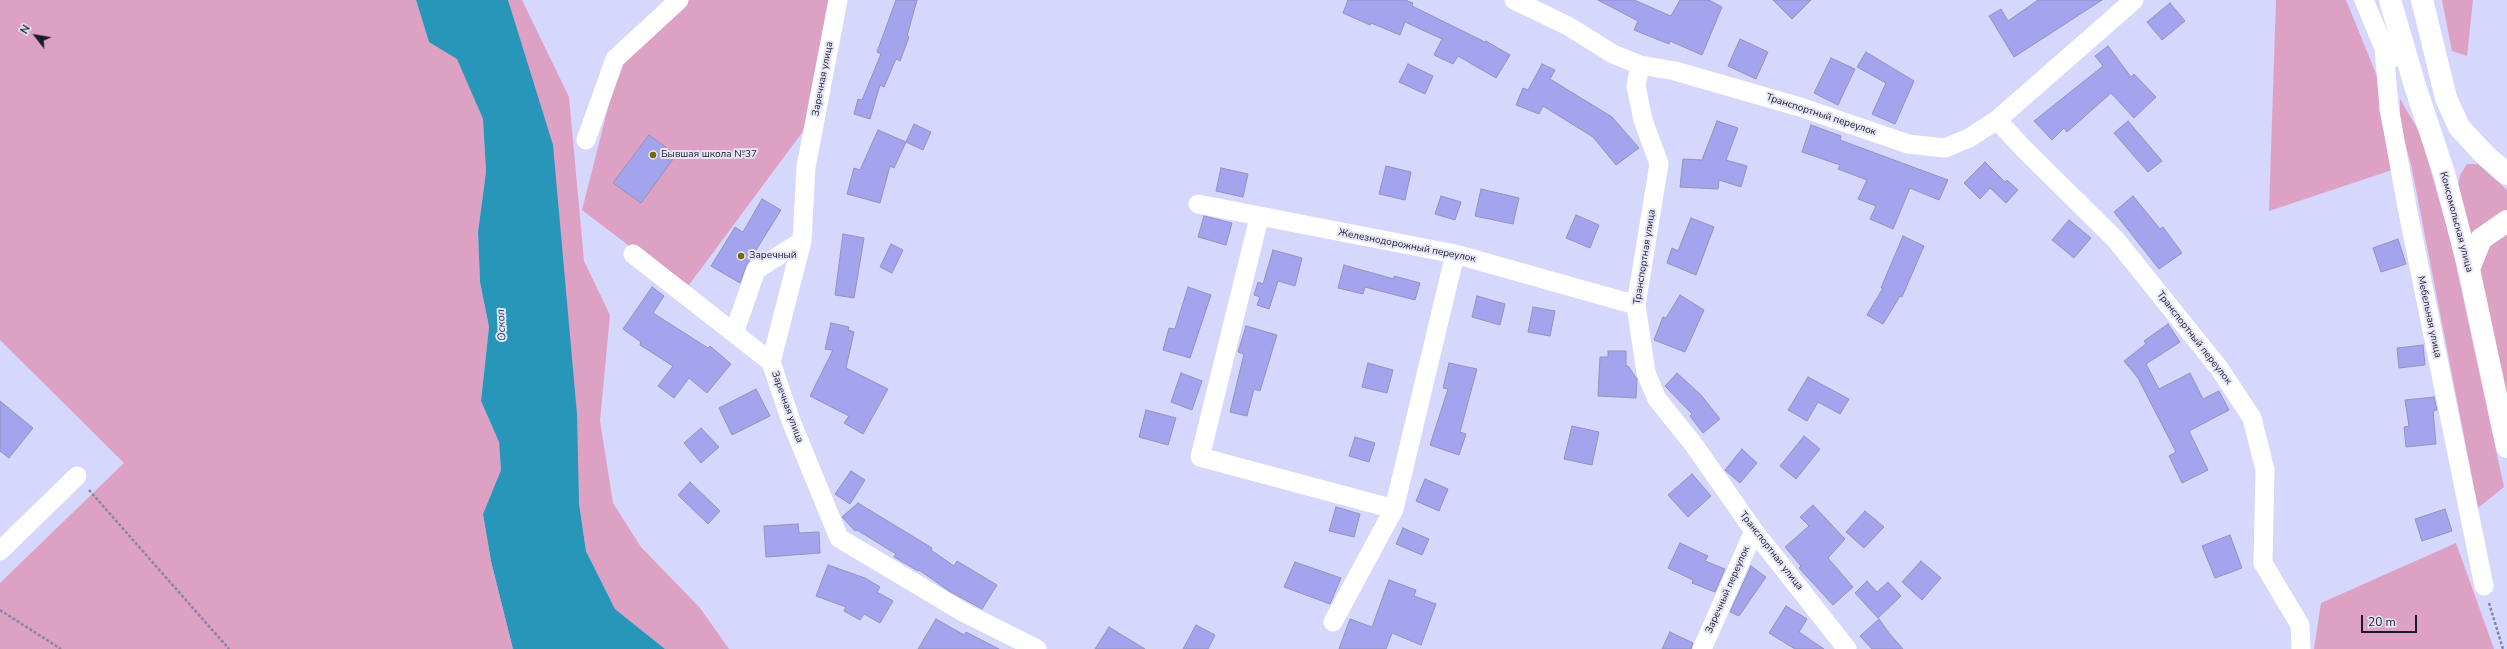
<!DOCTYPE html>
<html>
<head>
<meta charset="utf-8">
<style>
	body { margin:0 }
	#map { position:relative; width:2507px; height:649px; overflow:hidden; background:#d6d7fc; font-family:"Nunito Sans",sans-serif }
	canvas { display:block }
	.north { position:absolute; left:16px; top:16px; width:40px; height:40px; -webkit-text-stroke:3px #e6e6f9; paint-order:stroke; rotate:301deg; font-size:11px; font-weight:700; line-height:16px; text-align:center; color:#1a1a2a }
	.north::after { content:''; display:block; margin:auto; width:14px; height:18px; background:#1a1a2a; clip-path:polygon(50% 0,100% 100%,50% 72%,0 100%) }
	.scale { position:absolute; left:2361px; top:615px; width:56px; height:18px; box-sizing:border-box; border:2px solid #1a1a2a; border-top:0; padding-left:5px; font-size:12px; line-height:14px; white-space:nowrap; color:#1a1a2a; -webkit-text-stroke:3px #e6e6f9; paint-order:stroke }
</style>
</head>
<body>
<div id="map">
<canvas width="2507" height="649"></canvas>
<div class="north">N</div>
<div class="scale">20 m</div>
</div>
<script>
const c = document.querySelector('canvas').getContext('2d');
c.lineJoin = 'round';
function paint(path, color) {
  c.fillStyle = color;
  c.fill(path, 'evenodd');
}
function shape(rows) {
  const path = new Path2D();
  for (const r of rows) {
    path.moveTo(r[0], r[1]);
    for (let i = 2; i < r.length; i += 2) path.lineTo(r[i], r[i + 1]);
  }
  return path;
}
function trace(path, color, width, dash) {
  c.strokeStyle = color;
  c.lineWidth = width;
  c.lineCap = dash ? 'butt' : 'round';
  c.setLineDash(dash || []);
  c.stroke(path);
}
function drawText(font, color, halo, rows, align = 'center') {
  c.font = font + ' "Nunito Sans",sans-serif';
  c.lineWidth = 4;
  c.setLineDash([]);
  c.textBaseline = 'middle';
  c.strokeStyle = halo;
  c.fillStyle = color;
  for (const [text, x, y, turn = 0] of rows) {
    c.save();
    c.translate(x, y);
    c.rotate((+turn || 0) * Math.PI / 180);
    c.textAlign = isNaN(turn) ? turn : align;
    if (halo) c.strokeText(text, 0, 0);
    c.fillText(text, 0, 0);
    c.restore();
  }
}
const green = shape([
	[0,0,416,0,429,42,457,58,483,119,486,172,478,232,480,282,489,327,481,401,499,442,501,470,483,514,491,561,513,649,0,649,0,583,124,463,0,340],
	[508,0,522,0,569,97,584,261,610,315,600,421,613,503,641,547,700,608,729,649,665,649,615,609,586,551],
	[685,0,831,0,804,130,686,289,582,210,621,57],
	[2276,0,2346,0,2381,86,2379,109,2392,170,2269,211],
	[2442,0,2473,0,2467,56,2452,51],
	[2400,99,2420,133,2451,242,2504,487,2478,508,2411,164,2400,127],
	[2467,164,2478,164,2507,190,2507,214,2472,239,2458,185,2460,175],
	[2507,232,2507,405,2478,275,2486,246],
	[2456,543,2494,649,2314,649,2321,603]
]);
const water = shape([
	[416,0,508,0,553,145,577,414,579,503,586,551,615,609,665,649,513,649,491,561,483,514,501,470,499,442,481,401,489,327,480,282,478,232,486,172,483,119,457,59,429,42]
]);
const building = shape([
	[896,0,917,0,907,36,909,37,900,61,896,59,884,87,880,85,870,119,854,114,858,99,862,100,881,54,877,52,896,0],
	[1348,0,1405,0,1413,3,1412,6,1485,42,1486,41,1510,55,1496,78,1458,56,1453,64,1434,55,1442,39,1405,22,1400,35,1371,23,1370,25,1343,13,1348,0],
	[1598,0,1634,0,1671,16,1680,0,1709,0,1722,7,1702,55,1670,41,1669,44,1634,30,1638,21,1598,0],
	[1773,0,1811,0,1792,19,1773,0],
	[2038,0,2102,0,2014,57,1989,16,2001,9,2008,21,2038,0],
	[2170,3,2185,21,2162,40,2147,22,2170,3],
	[1740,39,1768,52,1756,79,1728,66,1740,39],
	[2108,46,2131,77,2134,74,2156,97,2134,118,2111,93,2067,132,2064,128,2052,140,2034,121,2103,66,2095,56,2108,46],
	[1866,52,1914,81,1895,124,1872,114,1886,83,1857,67,1866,52],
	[1831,58,1855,69,1838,105,1814,93,1831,58],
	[1408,64,1433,76,1425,94,1399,82,1408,64],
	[1542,64,1555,70,1550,79,1612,117,1639,148,1616,165,1593,137,1543,106,1539,114,1516,105,1523,88,1528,90,1542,64],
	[1717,121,1738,128,1726,160,1747,166,1741,187,1719,180,1718,189,1680,187,1683,159,1702,160,1717,121],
	[2128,121,2162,161,2148,172,2114,133,2128,121],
	[914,124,931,132,923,150,906,142,914,124],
	[1811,125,1841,136,1840,140,1948,180,1939,200,1910,188,1893,229,1870,219,1876,206,1858,199,1867,180,1838,169,1840,165,1802,152,1811,125],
	[878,130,906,142,894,168,890,166,880,203,847,194,854,168,860,170,878,130],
	[649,135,676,155,641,203,613,183,649,135],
	[1985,162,2005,182,2007,180,2018,190,2006,203,1990,188,1980,199,1964,183,1985,162],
	[1386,166,1411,172,1405,200,1379,194,1386,166],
	[1221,168,1248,174,1243,197,1216,191,1221,168],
	[1481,189,1519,198,1513,224,1475,216,1481,189],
	[1441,196,1461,202,1455,220,1435,214,1441,196],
	[2133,196,2160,229,2163,227,2182,253,2159,269,2114,212,2133,196],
	[762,199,781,210,746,266,740,283,711,266,735,227,743,232,762,199],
	[1576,215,1599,225,1590,248,1566,238,1576,215],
	[1204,216,1232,223,1226,245,1198,237,1204,216],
	[1691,218,1714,227,1696,275,1667,263,1672,248,1678,251,1691,218],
	[2069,220,2091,238,2074,258,2052,240,2069,220],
	[843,234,864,238,854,298,835,295,843,234],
	[1903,236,1924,246,1902,297,1900,296,1883,324,1867,315,1883,288,1881,288,1903,236],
	[2398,239,2406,264,2381,272,2373,248,2398,239],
	[891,244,903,250,892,273,880,267,891,244],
	[1273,250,1302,258,1295,286,1278,281,1269,309,1257,305,1260,297,1254,295,1258,282,1263,284,1273,250],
	[1344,265,1394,279,1394,276,1420,283,1415,300,1365,287,1363,294,1338,288,1344,265],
	[652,287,664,296,653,313,708,348,710,346,731,364,707,393,689,378,674,398,658,386,673,366,640,345,641,342,623,329,652,287],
	[1188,287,1211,295,1190,358,1163,350,1169,328,1175,329,1188,287],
	[1680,295,1704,310,1685,352,1654,340,1663,317,1666,318,1680,295],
	[1477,296,1505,304,1500,325,1472,317,1477,296],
	[1533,307,1555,311,1550,336,1528,332,1533,307],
	[831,323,849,327,848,330,854,332,846,368,888,389,863,434,844,423,849,416,810,396,833,350,825,349,831,323],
	[2168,324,2180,342,2146,364,2159,389,2190,373,2203,399,2219,391,2229,410,2189,431,2208,470,2182,483,2169,456,2176,452,2138,378,2124,361,2146,344,2144,341,2168,324],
	[1246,326,1277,335,1260,391,1254,389,1247,416,1230,412,1244,354,1238,352,1246,326],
	[2423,345,2425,365,2399,368,2397,348,2423,345],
	[1608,351,1626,351,1626,366,1628,366,1637,379,1636,398,1598,396,1600,357,1608,357,1608,351],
	[1368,363,1393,370,1387,393,1362,387,1368,363],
	[1449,363,1477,369,1460,432,1466,434,1459,455,1430,445,1448,389,1443,388,1449,363],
	[1181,373,1202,381,1192,410,1171,402,1181,373],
	[1677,373,1701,395,1720,419,1703,433,1690,416,1692,414,1665,386,1677,373],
	[1808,377,1849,399,1840,414,1818,402,1807,421,1788,410,1808,377],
	[756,389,770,416,732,435,719,408,756,389],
	[2434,397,2437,410,2433,411,2436,444,2406,447,2404,427,2409,426,2405,400,2434,397],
	[0,401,33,428,9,458,0,451,0,401],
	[1146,410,1176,418,1168,445,1139,437,1146,410],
	[1572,426,1599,432,1592,465,1564,459,1572,426],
	[701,428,719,447,701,463,684,443,701,428],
	[1804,436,1820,449,1796,479,1780,466,1804,436],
	[1355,437,1375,443,1369,462,1349,456,1355,437],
	[1742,449,1757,463,1740,483,1725,470,1742,449],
	[851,471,865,480,850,504,835,494,851,471],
	[1692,474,1711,496,1688,517,1668,495,1692,474],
	[1425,479,1448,489,1439,511,1416,501,1425,479],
	[690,482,720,511,708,524,678,495,690,482],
	[858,503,932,548,931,550,954,566,957,561,997,585,982,609,949,591,919,570,918,571,894,557,896,554,857,530,855,531,842,517,858,503],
	[1813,505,1845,539,1828,558,1853,587,1833,605,1799,568,1801,566,1785,547,1809,526,1800,517,1813,505],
	[1336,507,1360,514,1354,537,1329,531,1336,507],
	[2445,509,2452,531,2422,541,2415,519,2445,509],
	[1865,511,1884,527,1864,548,1846,532,1865,511],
	[798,524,799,533,819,532,820,553,766,557,764,526,798,524],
	[1403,528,1429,539,1422,555,1396,544,1403,528],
	[2230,535,2242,568,2215,578,2202,546,2230,535],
	[1680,543,1708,556,1705,561,1725,569,1715,592,1692,583,1693,580,1668,568,1680,543],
	[1921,561,1941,578,1922,600,1902,582,1921,561],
	[1295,562,1341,578,1330,604,1284,587,1295,562],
	[828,565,865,578,880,587,877,592,893,601,880,623,864,614,860,620,844,611,846,607,816,596,828,565],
	[1751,566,1766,577,1739,616,1730,612,1751,566],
	[1389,580,1416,590,1414,596,1436,604,1421,645,1392,633,1386,649,1339,649,1350,619,1372,627,1389,580],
	[1867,581,1877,592,1888,582,1901,596,1878,618,1855,593,1867,581],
	[1786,606,1807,619,1799,632,1824,649,1795,649,1769,633,1786,606],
	[936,619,964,635,966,632,999,649,918,649,936,619],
	[1879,619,1889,633,1903,649,1872,649,1860,636,1879,619],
	[1196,625,1215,635,1208,649,1183,649,1196,625],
	[1109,627,1145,649,1095,649,1109,627],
	[1670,632,1693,643,1691,649,1662,649,1670,632]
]);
const path = shape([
	[89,490,229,649],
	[2489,603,2503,649],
	[0,610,61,649]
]);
const minor = shape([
	[838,0,806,167,802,241,771,362,791,421,839,538,963,612,1037,649],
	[1514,0,1568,26,1613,54,1640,65,1675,71,1800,107,1908,144,1945,148,1969,138,1997,120,2134,0],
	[2364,0,2384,48,2392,58],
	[2384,48,2389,107,2407,207,2484,586],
	[1640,65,1636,86,1643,120,1659,164,1636,305,1646,373,1657,399,1694,445,1754,531,1847,649],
	[1997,120,2025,150,2116,240,2219,368,2252,418,2265,470,2263,563,2300,625,2301,649],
	[586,140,615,59,679,0],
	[1198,204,1455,254,1636,305],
	[1259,218,1200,457,1394,509],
	[633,254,771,362],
	[734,333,756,270,802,241],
	[0,551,77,476],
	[1333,622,1394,509,1455,254],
	[1702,649,1754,531]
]);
const major = shape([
	[2390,0,2415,86,2444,173,2469,269,2507,447],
	[2422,0,2446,98,2459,127,2484,154,2507,174],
	[2469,269,2481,239,2507,221]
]);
const markers = [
	[653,155,4,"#736b06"],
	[741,256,4,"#736b06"]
];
const streetNames = [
	["Заречная улица",823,79,-79],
	["Транспортный переулок",1821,115,18],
	["Комсомольская улица",2456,222,75],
	["Железнодорожный переулок",1407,246,11],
	["Транспортная улица",1645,257,-81],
	["Мебельная улица",2429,317,78],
	["Транспортный переулок",2194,338,52],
	["Заречная улица",787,407,70],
	["Транспортная улица",1771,551,52],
	["Заречный переулок",1728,590,-66]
];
const poiNames = [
	["Бывшая школа №37",661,155],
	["Заречный",749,256]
];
const waterNames = [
	["Оскол",502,325,-93]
];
paint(green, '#dca1c3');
paint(water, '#2796b8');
paint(building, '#a4a3ee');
trace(building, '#9292bd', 1);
trace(path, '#8686a2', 2.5, [3, 2]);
trace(minor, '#fff', 19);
trace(major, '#fff', 22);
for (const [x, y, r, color] of markers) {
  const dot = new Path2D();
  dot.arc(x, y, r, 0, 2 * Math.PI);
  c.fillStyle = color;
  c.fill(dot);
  trace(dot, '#e6e6f9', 1.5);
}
drawText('10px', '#1a1a2a', '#e6e6f9', streetNames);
drawText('10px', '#1a1a2a', '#e6e6f9', poiNames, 'left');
drawText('italic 11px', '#154252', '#e6e6f9', waterNames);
</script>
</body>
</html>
